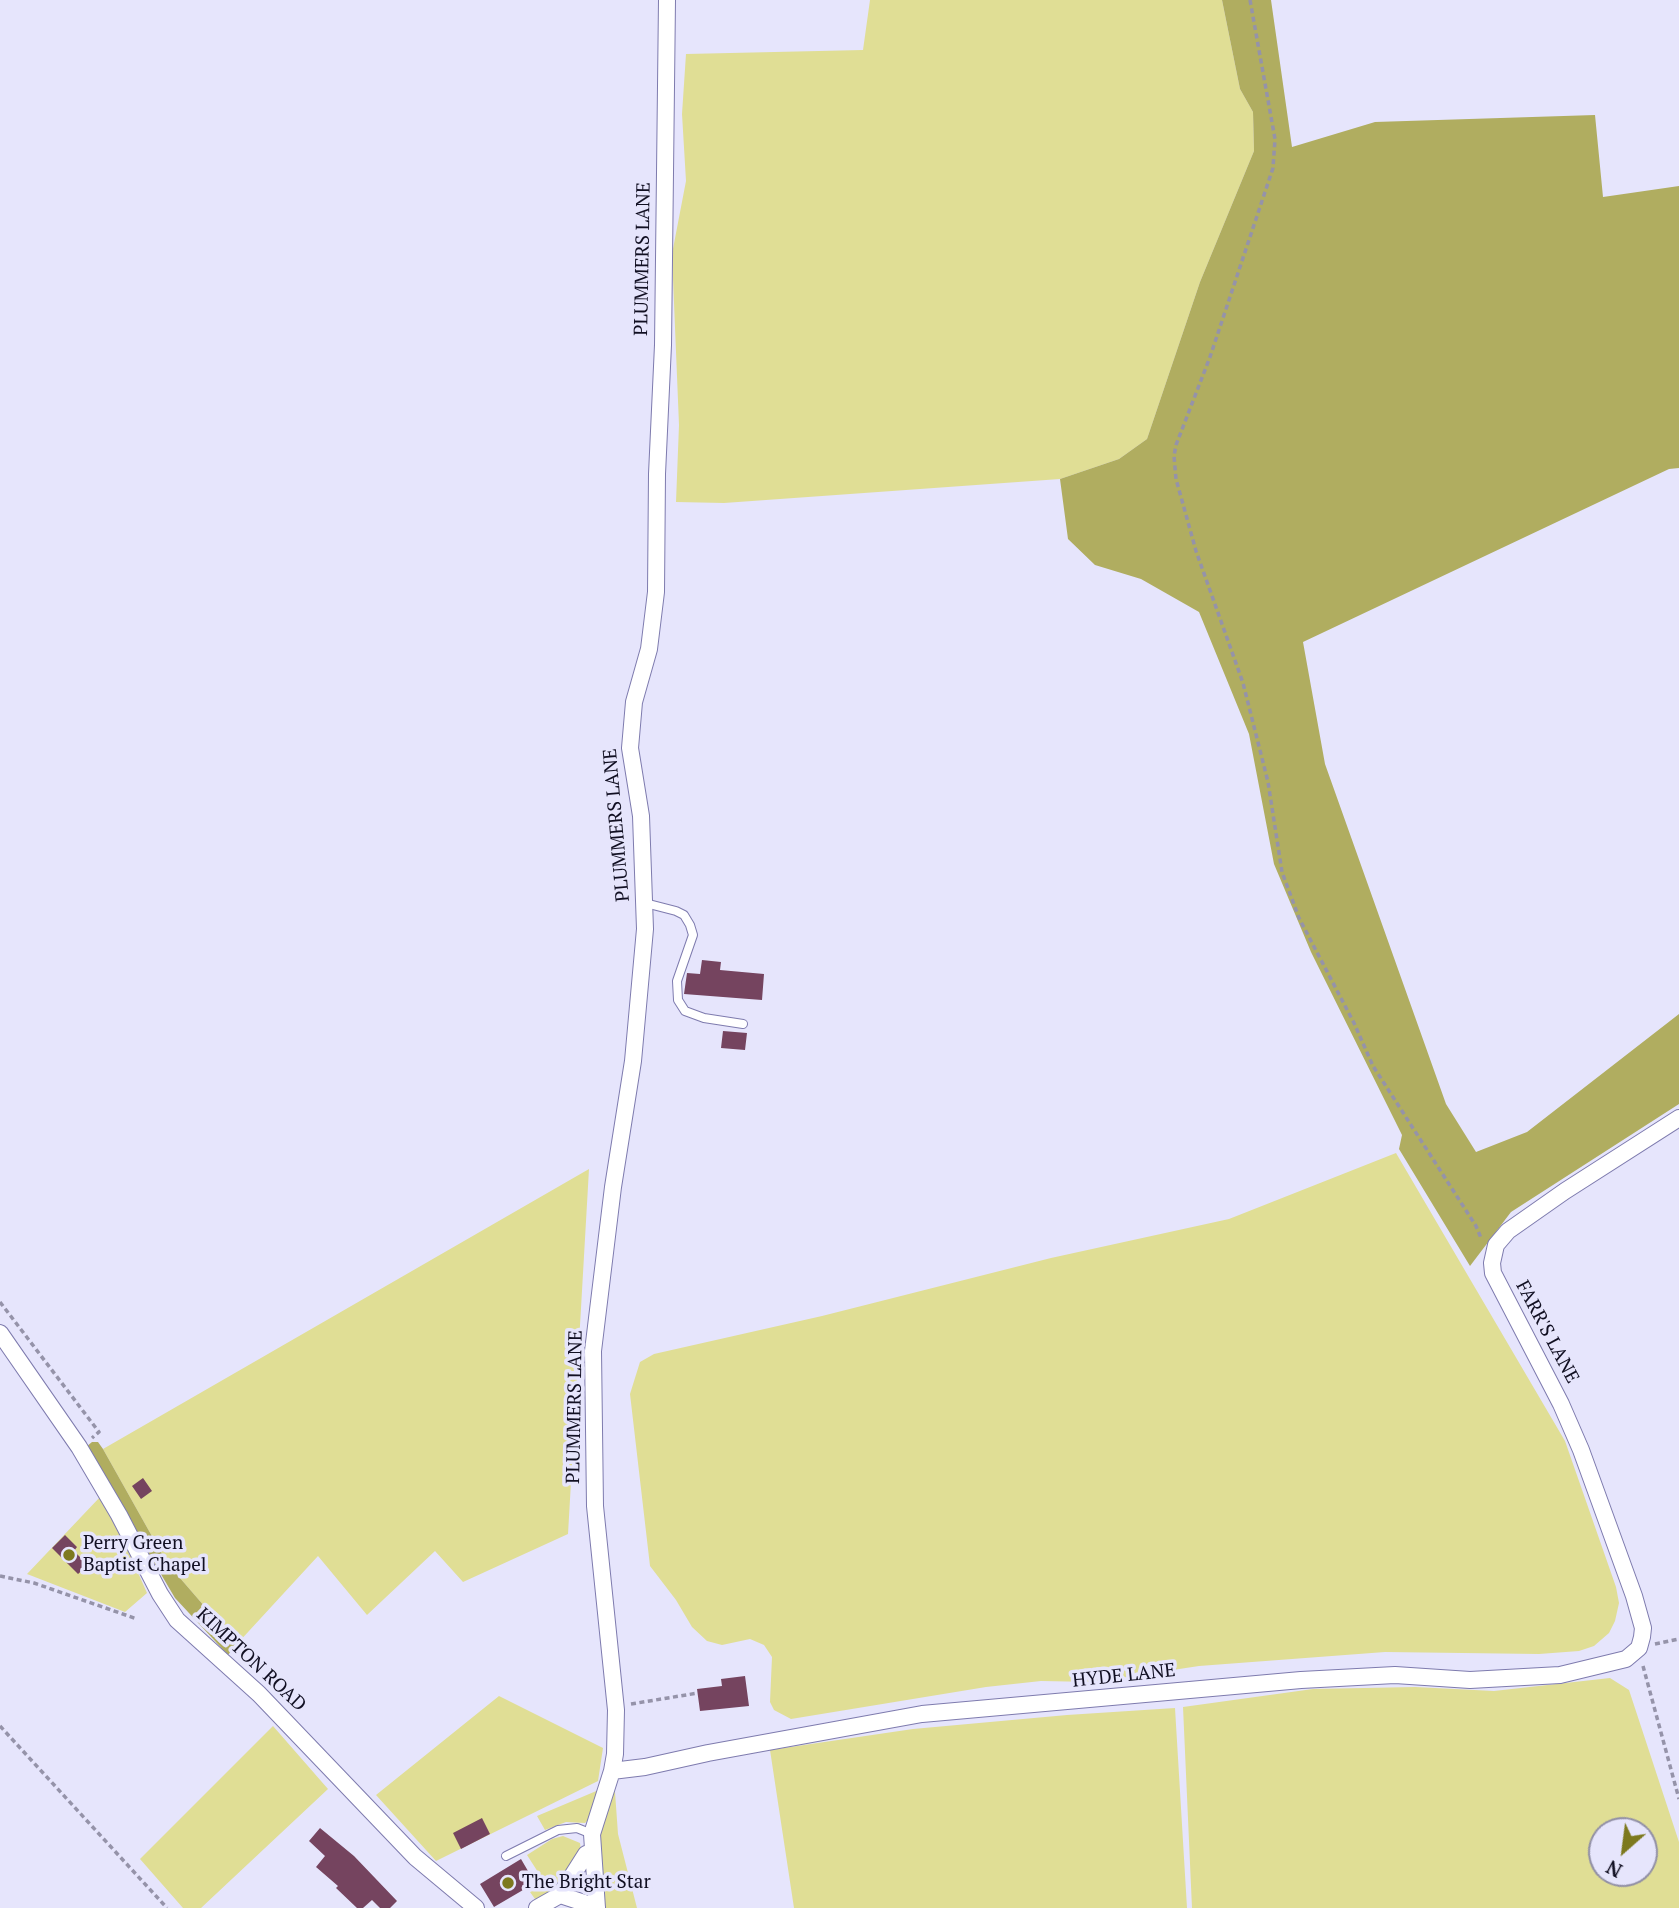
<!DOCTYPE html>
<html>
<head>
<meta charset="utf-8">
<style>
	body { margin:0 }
	#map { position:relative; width:1679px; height:1908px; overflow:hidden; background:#e6e5fc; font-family:"PT Serif",serif }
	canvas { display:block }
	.north { position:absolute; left:1588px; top:1817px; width:70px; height:70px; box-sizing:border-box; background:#e6e5fc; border:2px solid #918fa5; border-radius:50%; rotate:208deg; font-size:19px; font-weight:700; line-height:28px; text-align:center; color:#110f22 }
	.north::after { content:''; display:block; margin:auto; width:24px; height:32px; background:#7d791e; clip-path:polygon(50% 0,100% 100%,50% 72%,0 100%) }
</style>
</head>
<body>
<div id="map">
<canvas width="1679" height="1908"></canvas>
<div class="north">N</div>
</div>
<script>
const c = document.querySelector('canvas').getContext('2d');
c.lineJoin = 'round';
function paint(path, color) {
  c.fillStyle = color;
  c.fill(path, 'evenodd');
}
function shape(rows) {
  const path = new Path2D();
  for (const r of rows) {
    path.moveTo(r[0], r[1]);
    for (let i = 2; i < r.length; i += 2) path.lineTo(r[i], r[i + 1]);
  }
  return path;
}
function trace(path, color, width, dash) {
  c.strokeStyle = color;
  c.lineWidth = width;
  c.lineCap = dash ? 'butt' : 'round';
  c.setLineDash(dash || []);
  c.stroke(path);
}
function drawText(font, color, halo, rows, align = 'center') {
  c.font = font + ' "PT Serif",serif';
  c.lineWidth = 7;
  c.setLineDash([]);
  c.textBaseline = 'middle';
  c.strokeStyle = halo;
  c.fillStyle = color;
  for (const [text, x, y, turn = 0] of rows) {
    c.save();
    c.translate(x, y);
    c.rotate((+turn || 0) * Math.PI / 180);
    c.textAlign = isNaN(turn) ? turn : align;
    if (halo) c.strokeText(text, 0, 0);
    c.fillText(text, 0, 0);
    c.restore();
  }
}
const green = shape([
	[870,0,1222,0,1240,89,1253,112,1254,151,1200,282,1147,439,1119,459,1060,479,724,503,676,502,679,425,672,254,686,181,682,114,686,54,863,50],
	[1396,1153,1565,1441,1616,1587,1619,1603,1615,1621,1609,1633,1594,1646,1579,1651,1539,1654,1385,1652,1199,1666,1094,1682,1041,1681,986,1687,791,1719,774,1710,770,1702,772,1657,764,1645,750,1639,722,1645,707,1641,692,1627,676,1600,650,1566,630,1394,640,1362,654,1354,822,1316,1051,1258,1229,1219],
	[589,1169,568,1534,463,1582,435,1551,367,1615,318,1556,237,1644,167,1563,103,1449],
	[100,1497,121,1534,147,1593,125,1612,27,1574],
	[1610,1678,1629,1690,1679,1842,1679,1908,1192,1908,1183,1707,1313,1689,1415,1687,1494,1691],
	[1602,1831,1644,1831,1644,1873,1602,1873],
	[499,1696,603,1748,598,1781,436,1861,376,1795],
	[1175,1708,1187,1908,794,1908,770,1750,913,1729,1067,1715],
	[273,1726,328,1789,201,1908,183,1908,140,1859],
	[614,1778,618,1834,637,1908,605,1908,600,1837],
	[601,1789,591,1817,585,1823,566,1822,545,1830,537,1816],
	[563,1836,580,1843,581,1851,558,1887,538,1899,535,1899,530,1892,545,1883,527,1855,552,1839]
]);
const forest = shape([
	[1222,0,1271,0,1292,147,1375,122,1595,115,1603,197,1679,186,1679,468,1669,469,1303,642,1325,764,1446,1104,1476,1152,1527,1132,1679,1014,1679,1104,1511,1212,1470,1266,1399,1149,1402,1135,1311,952,1274,864,1249,734,1199,612,1141,579,1095,565,1068,539,1060,479,1119,459,1147,439,1200,282,1254,151,1253,112,1240,89],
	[92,1442,98,1442,103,1449,167,1563,237,1644,228,1655,175,1598,86,1447]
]);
const building = shape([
	[702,960,721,962,720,970,764,974,762,1000,684,994,687,973,700,974],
	[723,1031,747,1033,745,1050,721,1048],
	[143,1478,152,1491,141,1499,132,1486],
	[65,1535,77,1547,74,1551,88,1565,78,1574,52,1548],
	[745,1676,749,1706,700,1711,697,1689,722,1686,721,1679],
	[482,1818,490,1834,461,1849,453,1833],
	[320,1828,354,1856,397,1901,390,1908,380,1908,372,1900,363,1908,357,1908,336,1888,338,1886,316,1867,325,1856,309,1841],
	[521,1859,535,1883,494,1907,480,1884]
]);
const path = shape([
	[1250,0,1275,139,1273,168,1210,357,1176,445,1174,456,1176,479,1196,551,1243,683,1268,782,1282,872,1299,918,1354,1023,1373,1066,1476,1226,1481,1238],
	[0,1302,99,1432,92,1438],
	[82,1559,85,1558,130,1572],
	[0,1576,34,1583,137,1619],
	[1655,1644,1679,1639],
	[1643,1666,1679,1799],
	[631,1704,698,1693],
	[0,1726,167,1908]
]);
const lane = shape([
	[645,903,676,911,684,915,690,925,693,935,677,981,678,1000,685,1011,704,1018,743,1024],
	[506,1856,558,1830,577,1828,592,1834]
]);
const street = shape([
	[0,1333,79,1447,119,1515,160,1594,177,1620,259,1694,415,1857,476,1908],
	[612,1771,645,1767,708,1753,922,1714,1301,1680,1395,1675,1470,1680,1560,1675,1626,1659,1639,1648,1642,1637,1643,1628,1634,1596,1581,1450,1561,1404,1493,1273,1492,1263,1496,1245,1508,1231,1565,1191,1679,1118],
	[560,1895,597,1907],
	[537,1908,560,1895,586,1854,593,1851],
	[597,1908,592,1834,612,1771,615,1754,616,1710,595,1506,593,1351,613,1187,633,1061,645,929,641,816,630,748,634,702,649,649,656,592,657,474,663,345,667,0]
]);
const markers = [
	[69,1555,7,"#7d791e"],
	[508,1883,7,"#7d791e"]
];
const streetNames = [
	["PLUMMERS LANE",643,259,-89],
	["PLUMMERS LANE",617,825,-95],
	["FARR'S LANE",1547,1332,62],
	["PLUMMERS LANE",575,1407,-89],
	["KIMPTON ROAD",251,1660,43],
	["HYDE LANE",1124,1676,-6]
];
const poiNames = [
	["Perry Green",83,1544],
	["Baptist Chapel",83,1566],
	["The Bright Star",522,1883]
];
paint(green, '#e0de95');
paint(forest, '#b0ad60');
paint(building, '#75445f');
trace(lane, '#7e7bae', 10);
trace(street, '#7e7bae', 18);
trace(path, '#9593a9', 3.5, [5, 3.5]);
trace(lane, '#fff', 8);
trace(street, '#fff', 16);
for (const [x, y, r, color] of markers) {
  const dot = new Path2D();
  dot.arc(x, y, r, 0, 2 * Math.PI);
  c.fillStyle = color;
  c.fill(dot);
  trace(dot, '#e6e5fc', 2.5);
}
drawText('19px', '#110f22', '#e6e5fc', streetNames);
drawText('19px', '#110f22', '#e6e5fc', poiNames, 'left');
</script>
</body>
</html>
